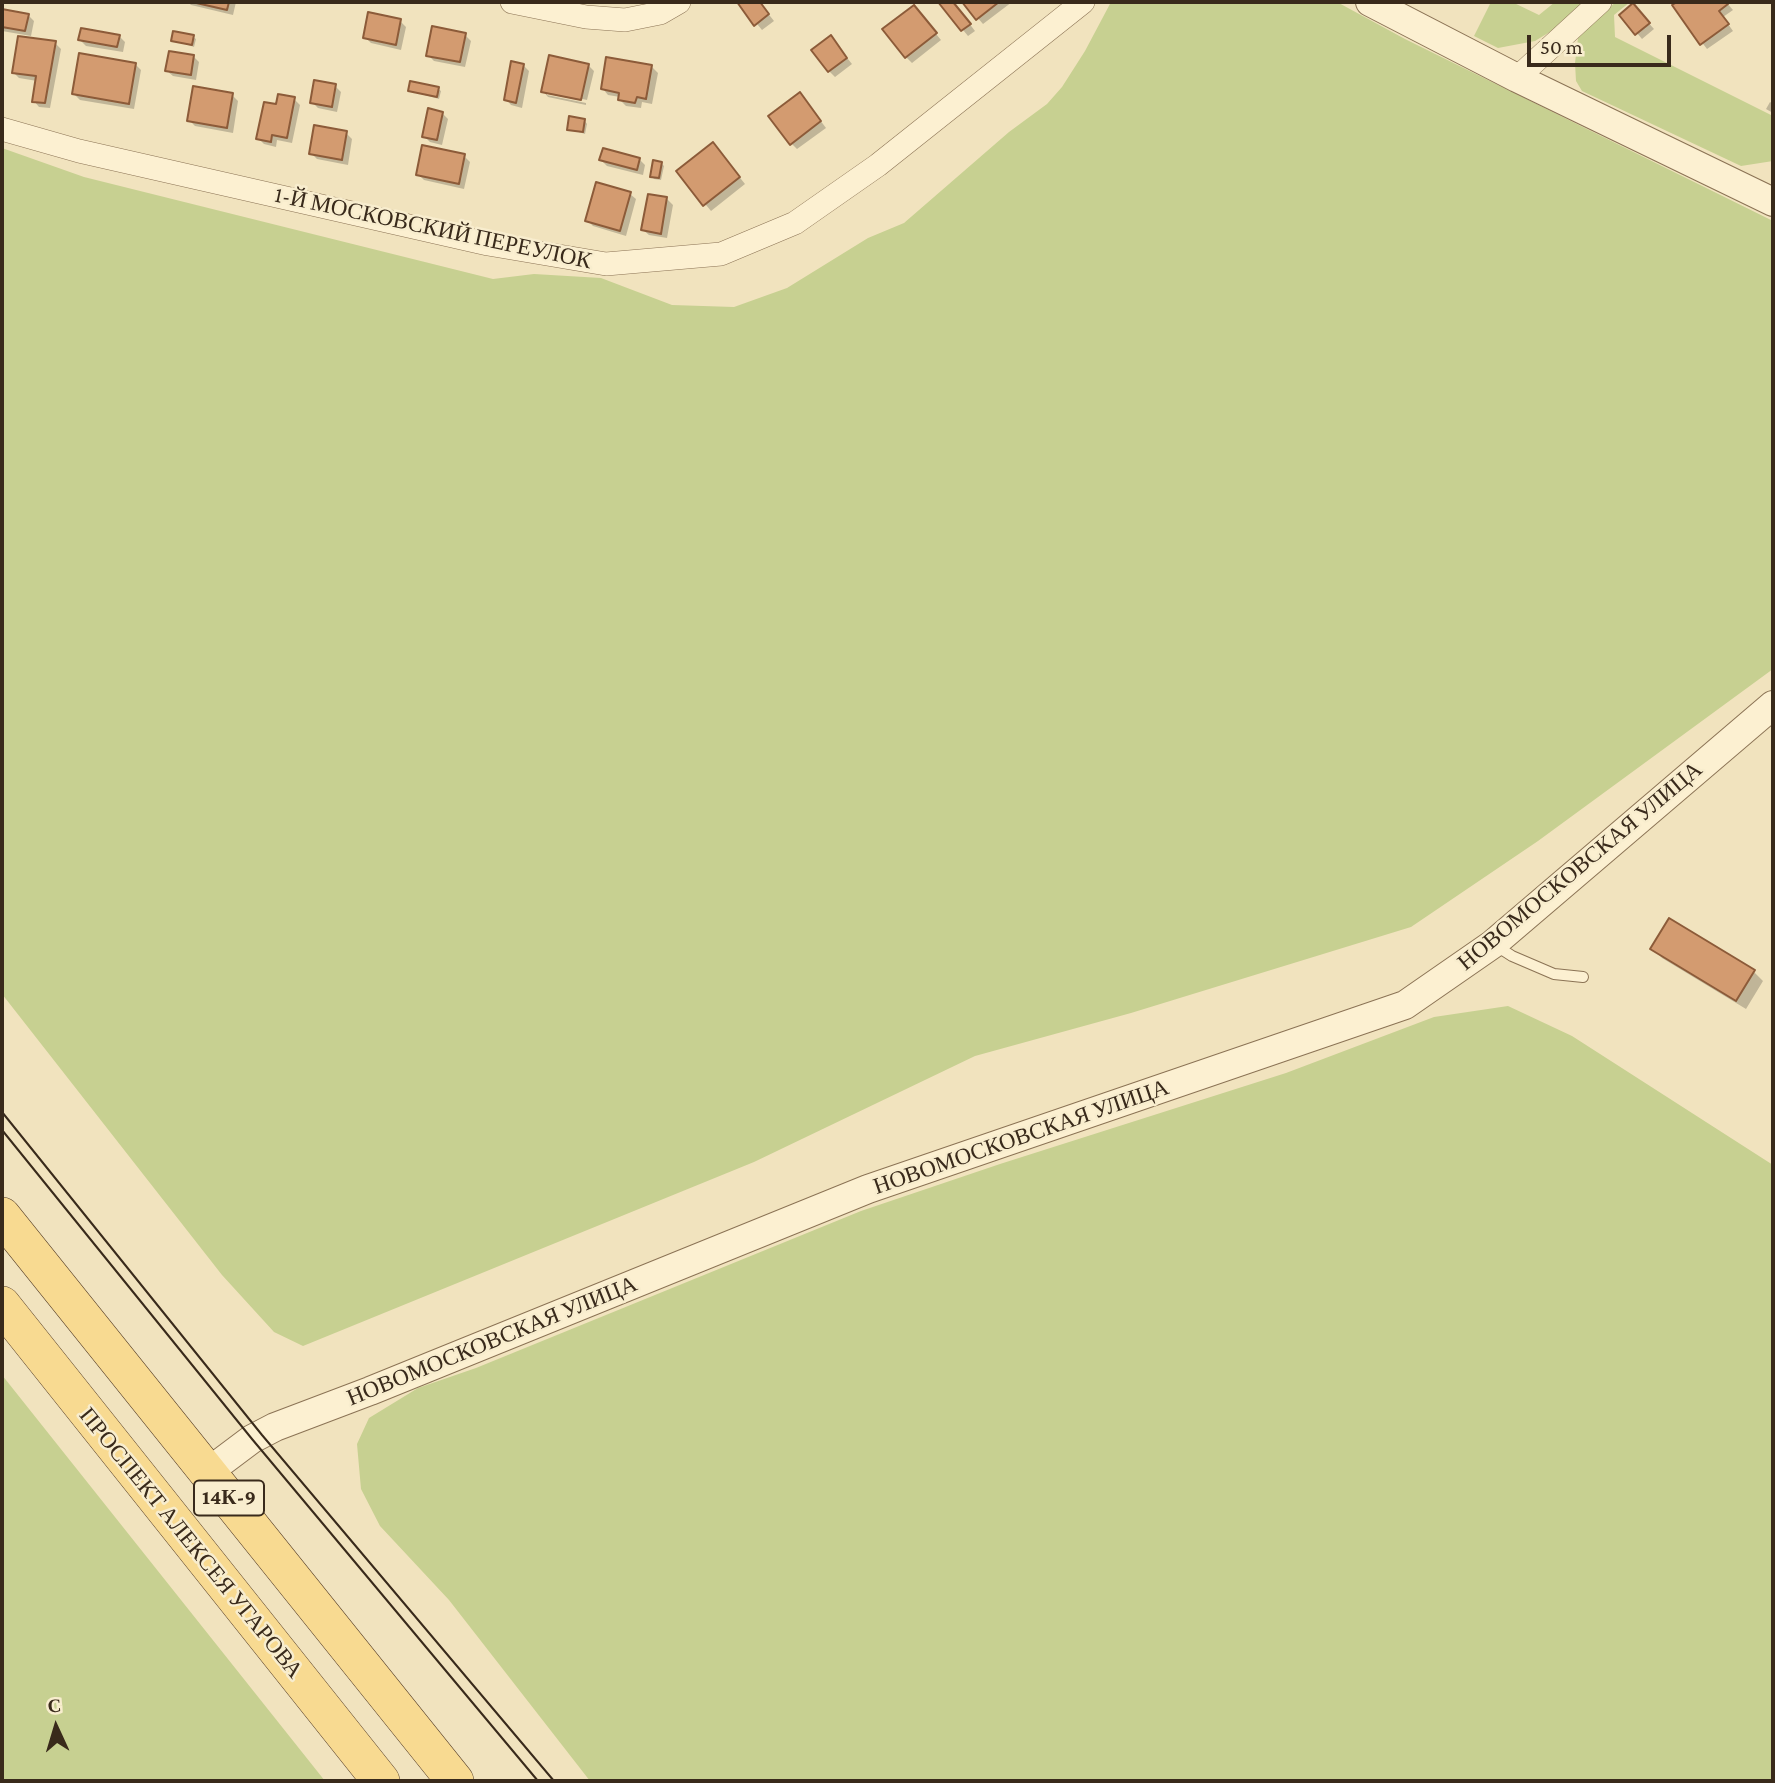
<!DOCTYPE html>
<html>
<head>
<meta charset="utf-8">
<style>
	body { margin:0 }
	#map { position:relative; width:1775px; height:1783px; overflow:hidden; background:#f1e3be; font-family:"Crimson Pro",serif }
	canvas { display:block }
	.frame { position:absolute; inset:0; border:4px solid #392a1b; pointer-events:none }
	.north { position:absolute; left:21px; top:1692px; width:70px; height:70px; -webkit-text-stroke:5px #f8edce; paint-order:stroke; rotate:356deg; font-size:19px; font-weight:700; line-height:28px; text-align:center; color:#392a1b }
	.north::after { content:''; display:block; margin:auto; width:24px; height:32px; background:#392a1b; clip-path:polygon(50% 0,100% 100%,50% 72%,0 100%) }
	.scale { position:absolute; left:1527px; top:35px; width:144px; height:32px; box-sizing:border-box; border:4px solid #392a1b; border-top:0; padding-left:9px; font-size:21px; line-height:24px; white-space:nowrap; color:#392a1b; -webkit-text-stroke:5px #f8edce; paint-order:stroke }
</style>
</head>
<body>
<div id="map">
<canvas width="1775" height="1783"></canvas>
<div class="frame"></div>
<div class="north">С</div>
<div class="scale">50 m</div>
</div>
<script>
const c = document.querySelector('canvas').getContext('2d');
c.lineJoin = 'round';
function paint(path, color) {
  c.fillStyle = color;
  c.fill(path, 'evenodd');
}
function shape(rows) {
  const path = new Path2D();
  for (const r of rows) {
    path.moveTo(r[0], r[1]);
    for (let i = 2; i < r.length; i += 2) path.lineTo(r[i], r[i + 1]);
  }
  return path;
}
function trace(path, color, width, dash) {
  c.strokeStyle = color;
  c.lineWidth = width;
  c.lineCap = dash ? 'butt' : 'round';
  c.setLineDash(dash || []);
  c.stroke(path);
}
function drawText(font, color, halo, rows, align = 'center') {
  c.font = font + ' "Crimson Pro",serif';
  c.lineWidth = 5;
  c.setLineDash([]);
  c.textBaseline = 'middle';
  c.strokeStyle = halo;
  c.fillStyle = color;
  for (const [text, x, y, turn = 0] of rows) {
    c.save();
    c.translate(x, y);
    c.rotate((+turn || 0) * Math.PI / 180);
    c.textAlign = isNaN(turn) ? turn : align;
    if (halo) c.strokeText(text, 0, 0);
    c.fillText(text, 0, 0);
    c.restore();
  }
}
const green = shape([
	[1111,2,1337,2,1405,39,1773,221,1773,669,1538,841,1411,927,1131,1013,975,1056,754,1162,303,1346,274,1332,222,1275,2,994,2,148,84,177,493,279,534,274,601,278,672,305,734,307,787,288,868,238,904,223,1009,132,1047,104,1062,87,1085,51],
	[1491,2,1512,2,1539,15,1555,2,1587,2,1553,30,1535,41,1498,48,1474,36],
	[1616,2,1630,2,1614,15,1615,37,1773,116,1773,161,1741,166,1582,91,1576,81,1575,63,1578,38,1587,26],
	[1508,1006,1572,1036,1773,1165,1773,1781,590,1781,449,1600,380,1526,361,1489,357,1444,369,1418,418,1388,476,1368,861,1211,1000,1164,1286,1073,1434,1017],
	[2,1375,325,1781,2,1781]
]);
const shadow = shape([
	[188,2,236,2,233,15,191,5],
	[739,2,759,2,774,21,762,30],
	[940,2,953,2,975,31,968,36],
	[964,2,1012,2,983,24],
	[1680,2,1726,2,1733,10,1723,17,1733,31,1707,49,1674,6],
	[2,10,28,15,34,21,31,36,2,31],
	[1638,11,1654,29,1642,39,1637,33],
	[919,13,941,40,912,63,906,57],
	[400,21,406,27,401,50,371,43,365,37],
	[465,35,471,41,465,67,434,61,428,55],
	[119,36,125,42,123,52,86,46,80,40],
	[193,37,196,39,194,47,173,40],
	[55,43,61,49,50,108,39,107,34,101,37,81,19,78,13,72],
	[836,44,852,64,835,77,829,71],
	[193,56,199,62,196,80,173,76,167,71],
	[135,64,141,70,134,109,80,100,74,94],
	[523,65,529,71,522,108,511,105,506,99],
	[588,65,594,71,587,100,547,91,547,95,586,103,586,105,548,97,543,91],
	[652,67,658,73,652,104,642,102,641,108,626,106,620,100,620,97,608,95,603,89],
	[335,86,341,92,337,112,318,108,312,102],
	[438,89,441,91,439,99,410,91],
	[232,95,238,101,233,133,195,126,189,120],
	[294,99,300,105,292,143,277,140,276,147,264,144,258,138,277,106],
	[805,100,826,128,797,149,791,143],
	[1770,102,1773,104,1773,113,1766,109],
	[442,113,448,119,442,145,430,142,424,136],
	[585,121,587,124,585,134,569,129],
	[346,133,352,139,348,165,317,159,311,153],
	[718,150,745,184,711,211,679,172],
	[464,156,470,162,464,189,424,180,418,174],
	[639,159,645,165,643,175,607,166,601,160],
	[661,163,664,166,661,180,654,179,652,176],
	[630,194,636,199,626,236,593,226,587,220],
	[667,199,673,205,667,238,649,235,643,230],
	[1670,920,1754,972,1763,981,1746,1009,1662,958,1653,948]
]);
const building = shape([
	[192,2,229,2,227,10,192,2],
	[737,2,760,2,769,14,754,26,737,2],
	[938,2,953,2,971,24,961,31,938,2],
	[962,2,999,2,976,20,962,2],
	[1677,2,1727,2,1728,4,1719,11,1729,24,1700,45,1672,5,1677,2],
	[1633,3,1650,23,1635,35,1619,15,1633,3],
	[914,5,937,33,905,58,882,29,914,5],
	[2,9,29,14,25,31,2,27,2,9],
	[368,12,401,19,396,45,363,38,368,12],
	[432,26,466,33,460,62,426,56,432,26],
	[81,28,120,35,117,47,78,40,81,28],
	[173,31,194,35,192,45,171,41,173,31],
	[831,35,847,58,828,72,811,50,831,35],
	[18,36,56,41,45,103,32,102,36,76,12,73,18,36],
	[169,51,194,55,191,75,165,71,169,51],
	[79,53,136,63,129,104,72,94,79,53],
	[549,55,589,64,581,100,541,92,549,55],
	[606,57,652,65,646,99,637,97,635,103,618,100,619,93,601,89,606,57],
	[511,61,524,64,516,103,504,100,511,61],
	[314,80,336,84,332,107,310,103,314,80],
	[410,81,439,87,437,97,408,91,410,81],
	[193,86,233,93,227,128,187,121,193,86],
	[800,92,821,121,790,145,768,116,800,92],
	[278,94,295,97,287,138,272,135,271,142,256,139,264,102,276,104,278,94],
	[428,108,443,112,437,140,422,137,428,108],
	[569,116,585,119,583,132,567,130,569,116],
	[314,125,347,131,342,160,309,154,314,125],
	[713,142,740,177,703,206,676,171,713,142],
	[422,145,465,154,459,184,416,175,422,145],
	[603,148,640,158,637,170,599,160,603,148],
	[653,160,662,162,659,178,650,177,653,160],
	[596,182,631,192,620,231,585,221,596,182],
	[648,194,667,197,661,234,641,230,648,194],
	[1669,918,1755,970,1736,1001,1650,949,1669,918]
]);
const service = shape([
	[1495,945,1512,956,1554,974,1583,977]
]);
const minor = shape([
	[512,2,586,17,625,20,660,13,679,2],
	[1517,78,1600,2],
	[2,129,79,151,488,244,606,264,721,254,795,223,878,165,1083,2]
]);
const tertiary = shape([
	[1370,2,1517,78,1773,202],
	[208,1472,252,1439,275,1427,370,1391,868,1189,1405,1005,1493,944,1773,705]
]);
const primary = shape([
	[2,1216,455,1781],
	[2,1305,381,1781]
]);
const tram = shape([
	[2,1112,262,1435,554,1781],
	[2,1130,252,1439,538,1781]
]);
const shields = [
	[229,1498,70]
];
const shieldNames = [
	["14К-9",229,1498]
];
const streetNames = [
	["1-Й МОСКОВСКИЙ ПЕРЕУЛОК",433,228,12],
	["НОВОМОСКОВСКАЯ УЛИЦА",1580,866,-40],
	["НОВОМОСКОВСКАЯ УЛИЦА",1021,1137,-19],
	["НОВОМОСКОВСКАЯ УЛИЦА",492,1341,-22],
	["ПРОСПЕКТ АЛЕКСЕЯ УГАРОВА",191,1543,51]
];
paint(green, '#c7d091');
paint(shadow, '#0003');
paint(building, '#d39b70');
trace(building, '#8c5b39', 2);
trace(service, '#8b7355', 12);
trace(minor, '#8b7355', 24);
trace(tertiary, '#8b7355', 30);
trace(primary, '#58402a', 38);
trace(service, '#fcf0d1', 10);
trace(minor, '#fcf0d1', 23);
trace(tertiary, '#fcf0d1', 28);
trace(primary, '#f8da91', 37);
trace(tram, '#392a1b', 2);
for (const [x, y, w] of shields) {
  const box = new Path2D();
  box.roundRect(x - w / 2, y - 17.5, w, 35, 5);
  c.fillStyle = '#f8edce';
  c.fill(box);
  trace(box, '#392a1b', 2);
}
drawText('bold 21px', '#392a1b', null, shieldNames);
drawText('23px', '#392a1b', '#f8edce', streetNames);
</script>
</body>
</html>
